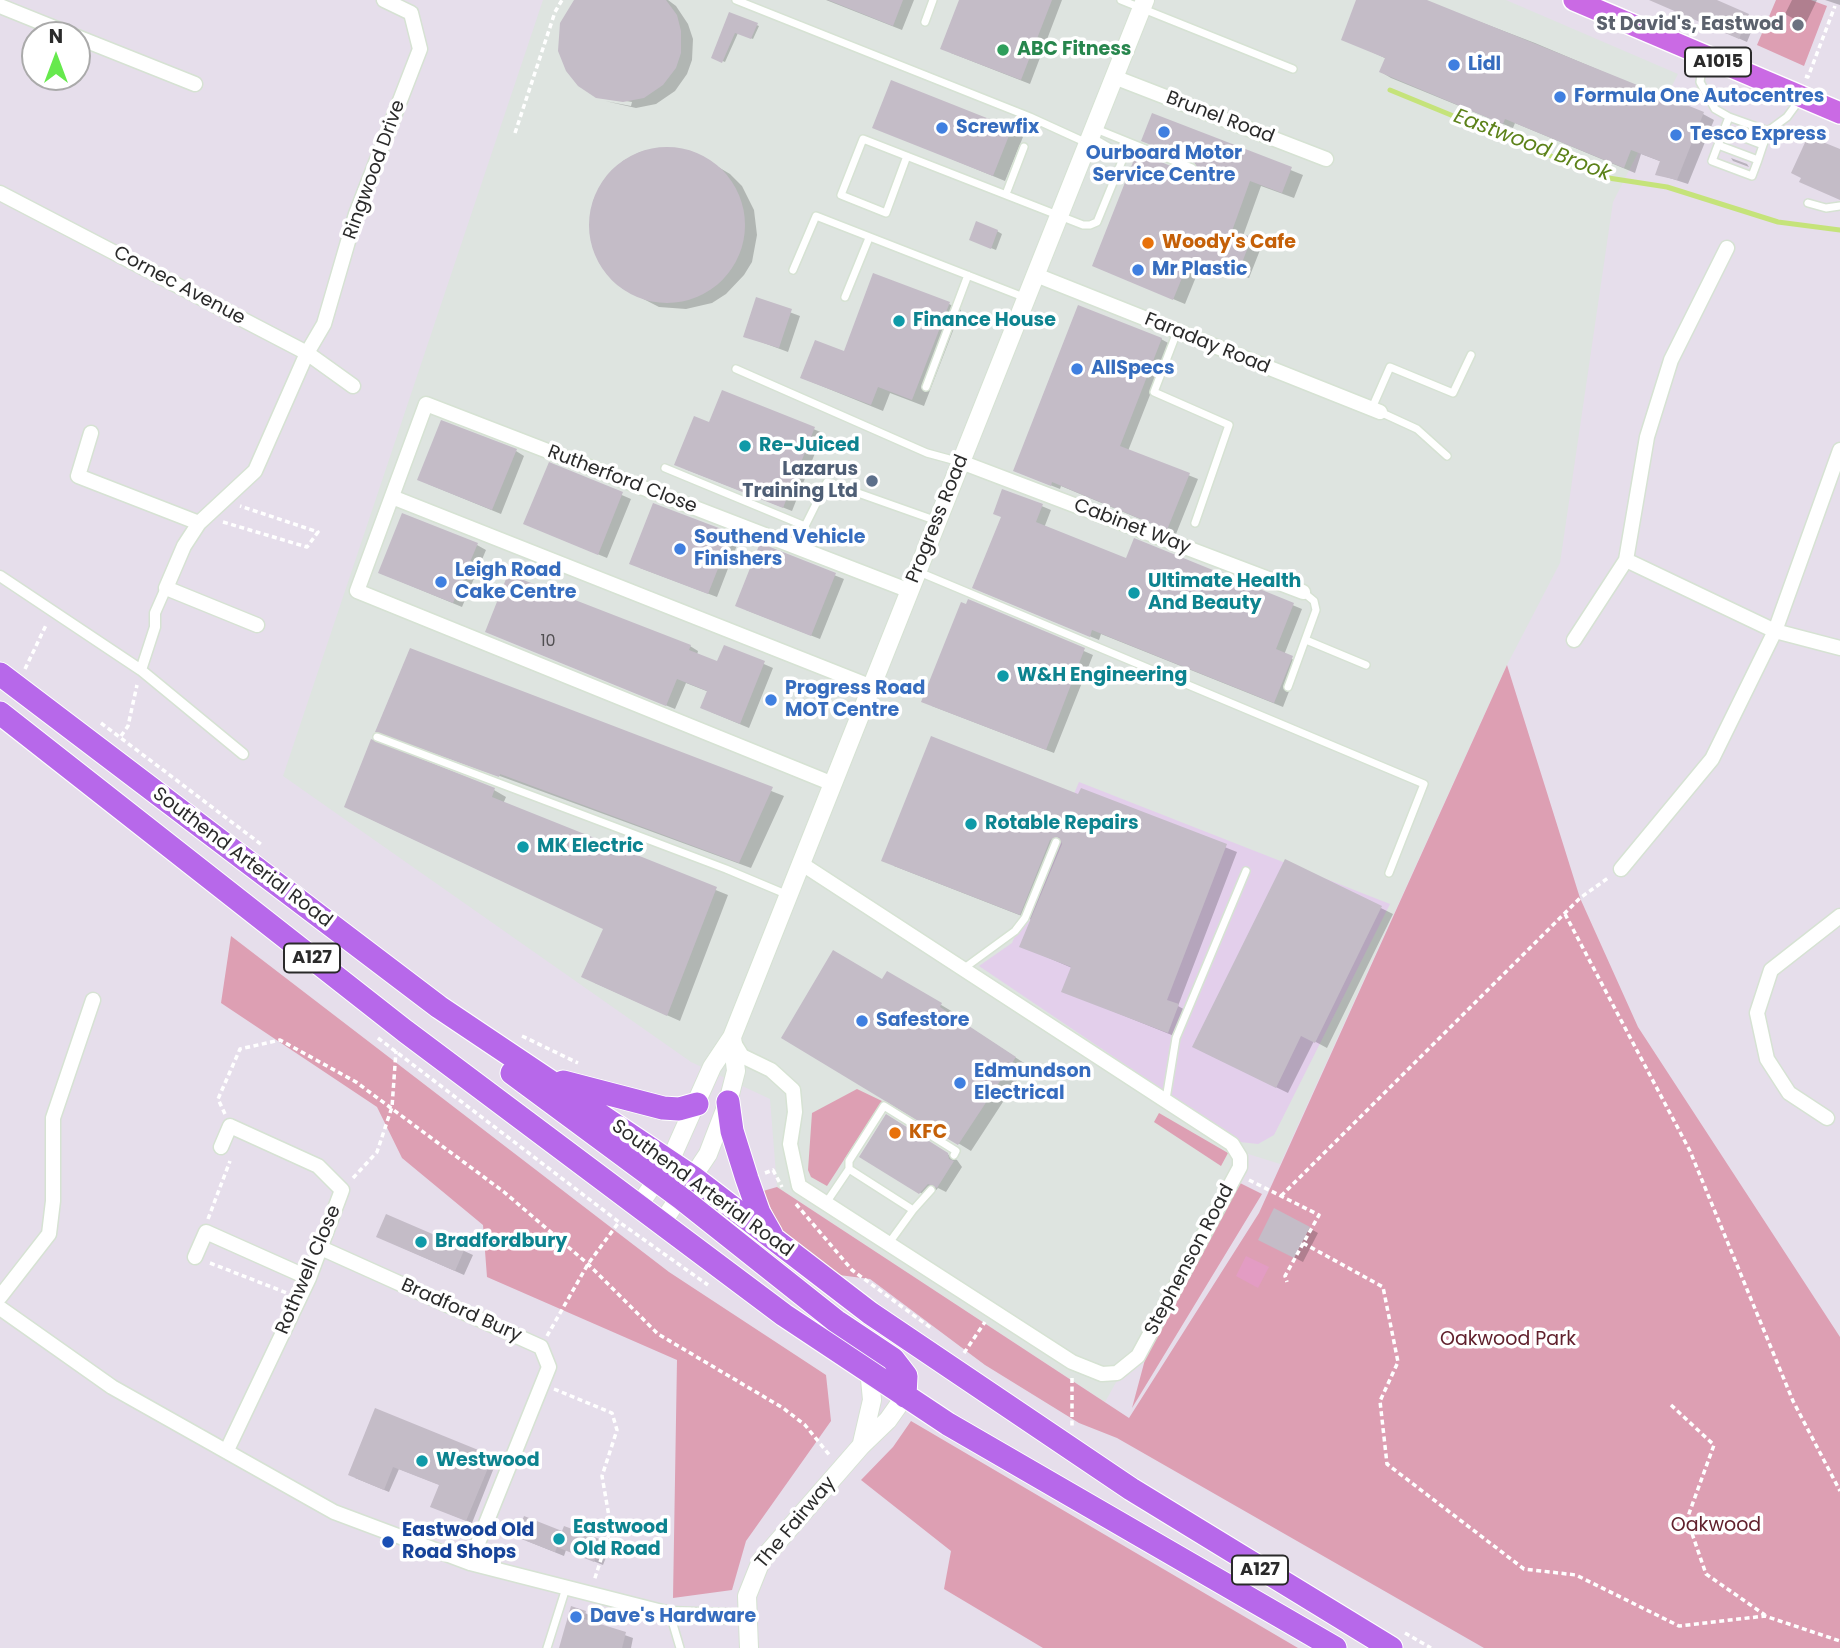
<!DOCTYPE html>
<html>
<head>
<meta charset="utf-8">
<style>
	body { margin:0 }
	#map { position:relative; width:1840px; height:1648px; overflow:hidden; background:#e6deeb; font-family:Poppins,sans-serif }
	canvas { display:block }
	.north { position:absolute; left:21px; top:21px; width:70px; height:70px; box-sizing:border-box; background:#fff; border:2px solid #aaa; border-radius:50%; rotate:0deg; font-size:19px; font-weight:700; line-height:28px; text-align:center; color:#2a2a2a }
	.north::after { content:''; display:block; margin:auto; width:24px; height:32px; background:#66e94d; clip-path:polygon(50% 0,100% 100%,50% 72%,0 100%) }
</style>
</head>
<body>
<div id="map">
<canvas width="1840" height="1648"></canvas>
<div class="north">N</div>
</div>
<script>
const c = document.querySelector('canvas').getContext('2d');
c.lineJoin = 'round';
function paint(path, color) {
  c.fillStyle = color;
  c.fill(path, 'evenodd');
}
function shape(rows) {
  const path = new Path2D();
  for (const r of rows) {
    if (r.length === 3) {
      path.moveTo(r[0] + r[2], r[1]);
      path.arc(r[0], r[1], r[2], 0, 2 * Math.PI);
      continue;
    }
    path.moveTo(r[0], r[1]);
    for (let i = 2; i < r.length; i += 2) path.lineTo(r[i], r[i + 1]);
  }
  return path;
}
function trace(path, color, width, dash) {
  c.strokeStyle = color;
  c.lineWidth = width;
  c.lineCap = dash ? 'butt' : 'round';
  c.setLineDash(dash || []);
  c.stroke(path);
}
function drawText(font, color, halo, rows, align = 'center') {
  c.font = font + ' Poppins,sans-serif';
  c.lineWidth = 7;
  c.setLineDash([]);
  c.textBaseline = 'middle';
  c.strokeStyle = halo;
  c.fillStyle = color;
  for (const [text, x, y, turn = 0] of rows) {
    c.save();
    c.translate(x, y);
    c.rotate((+turn || 0) * Math.PI / 180);
    c.textAlign = isNaN(turn) ? turn : align;
    if (halo) c.strokeText(text, 0, 0);
    c.fillText(text, 0, 0);
    c.restore();
  }
}
const industrial = shape([
	[543,0,1506,0,1678,74,1613,202,1560,563,1507,665,1280,1164,1245,1153,1105,1402,777,1187,770,1099,691,1062,283,776]
]);
const education = shape([
	[1079,782,1390,904,1274,1135,1258,1144,1240,1142,979,966,1012,943]
]);
const green = shape([
	[1776,0,1811,0,1827,6,1804,66,1757,45],
	[1507,665,1580,898,1638,1027,1840,1337,1840,1648,1484,1648,1117,1438,1079,1423,985,1365,870,1279,839,1275,784,1237,763,1191,777,1187,1129,1418,1259,1213],
	[231,936,669,1272,826,1375,831,1421,746,1541,732,1590,673,1598,677,1360,487,1277,483,1225,402,1158,377,1107,221,1003],
	[857,1089,882,1101,827,1186,811,1177,808,1170,812,1113],
	[1159,1113,1228,1153,1221,1166,1154,1122],
	[1238,1182,1262,1194,1132,1408,1154,1326],
	[911,1421,1298,1648,1043,1648,944,1589,951,1551,861,1480,893,1447]
]);
const pitch = shape([
	[1246,1256,1269,1267,1258,1288,1236,1276]
]);
const shadow = shape([
	[576,0,668,0,676,6,688,24,693,39,692,60,687,74,675,91,656,104,636,108,605,101,631,106,632,102,597,96],
	[826,0,914,0,902,30],
	[961,0,1062,0,1030,84,951,53],
	[1358,0,1423,0,1535,43,1703,114,1714,120,1688,184,1657,174,1662,162,1641,154,1635,173,1515,123,1513,128,1391,78,1381,72,1387,59,1344,39],
	[1651,0,1712,0,1756,20,1747,42],
	[1792,0,1817,0,1805,25,1785,14],
	[1825,0,1840,0,1840,5],
	[730,14,759,26,753,39,738,33,725,62,713,57],
	[1153,115,1303,175,1294,198,1261,186,1243,236,1262,245,1249,278,1202,262,1185,304,1094,266,1190,176,1200,170,1197,164,1143,140],
	[874,127,1011,130,1023,137,1005,181],
	[666,148,693,152,730,174,742,186,754,210,757,235,752,262,744,275,726,294,712,303,686,309,659,307,622,288,600,264,591,239,593,201,604,180,623,161,640,152],
	[1731,158,1747,164,1749,167,1733,161],
	[997,231,1002,234,996,250,976,242],
	[757,300,800,316,788,352,745,336],
	[949,304,961,310,924,406,890,393,883,411,802,378,845,353],
	[1161,339,1170,344,1128,451,1198,479,1176,534,1061,486,1060,489,1015,471],
	[723,392,823,433,792,511,685,469,710,424],
	[516,451,524,456,501,514,428,484],
	[550,464,631,499,607,558,525,524],
	[1006,491,1051,510,1044,528,1127,560,1135,540,1302,609,1284,655,1300,663,1283,707,1101,634,1099,640,983,592,1002,517],
	[731,535,739,540,717,597,640,568],
	[477,545,486,550,462,607,380,573],
	[761,546,844,579,820,639,746,610],
	[969,601,1093,655,1054,753,932,706],
	[487,632,690,646,698,651,697,655,718,663,725,647,773,668,749,728,711,712,709,692,686,683,675,709],
	[411,650,784,796,751,868,377,731],
	[494,790,506,797,503,804,728,895,680,1021,595,983,605,929,358,813],
	[1082,790,1237,852,1178,1006,1189,1012,1179,1038,1063,991,1072,968,1021,946,1032,920,894,866,1079,796],
	[1286,861,1393,914,1327,1048,1314,1041,1288,1093,1206,1053],
	[899,980,953,1012,951,1015,1027,1065,971,1151,784,1037],
	[886,1117,957,1160,962,1167,946,1192,938,1188,929,1198,861,1156],
	[387,1216,473,1255,464,1275,387,1241],
	[1309,1228,1318,1233,1303,1262,1268,1244],
	[376,1411,497,1460,472,1523,437,1509,440,1485,399,1469,389,1492,355,1478],
	[563,1533,610,1547,603,1565,566,1550,564,1556,527,1541],
	[585,1613,593,1617,591,1623,633,1638,631,1648,562,1648]
]);
const stream = shape([
	[1390,90,1602,177,1667,187,1778,222,1840,230]
]);
const building = shape([
	[574,0,666,0,677,15,681,31,681,53,676,68,663,85,644,98,623,102,596,98,578,86,566,71,558,51,560,23],
	[828,0,903,0,893,26],
	[959,0,1052,0,1021,80,940,49],
	[1356,0,1427,0,1704,112,1677,180,1655,175,1660,161,1631,150,1624,168,1505,119,1503,124,1379,72,1385,58,1341,40],
	[1649,0,1717,0,1749,14,1739,39],
	[729,12,758,23,751,39,735,33,722,63,711,58],
	[891,80,1012,128,993,176,872,128],
	[1152,113,1292,167,1282,193,1250,181,1232,231,1252,237,1238,273,1190,258,1173,300,1092,266,1137,152,1190,174,1198,170,1194,162,1141,141],
	[1808,136,1840,149,1840,200,1799,182,1801,178,1791,173],
	[667,225,78],
	[976,221,998,230,991,249,969,240],
	[873,273,950,302,912,400,878,387,871,405,800,378,815,340,844,351],
	[756,297,792,309,779,348,743,337],
	[1078,305,1162,338,1120,446,1190,473,1167,530,1052,482,1051,486,1013,471],
	[722,390,815,427,783,508,674,465,694,416,709,422],
	[441,420,517,449,492,510,417,480],
	[549,462,623,492,598,555,523,524],
	[1002,489,1043,504,1036,522,1126,558,1134,538,1294,603,1276,649,1293,656,1274,703,1092,630,1090,637,972,588,1001,517,993,514],
	[653,503,732,533,708,594,629,564],
	[402,513,478,543,453,603,378,573],
	[760,543,836,573,811,636,735,606],
	[508,574,691,645,689,650,717,661,724,645,765,661,740,724,700,708,707,691,677,679,666,706,485,632],
	[968,599,1085,648,1046,750,921,702,961,602,966,604],
	[410,648,773,787,739,863,500,774,499,777,375,732],
	[931,736,1078,794,1081,788,1227,844,1167,1000,1179,1004,1168,1033,1061,992,1071,967,1019,947,1062,844,1059,837,1050,840,1020,915,881,861],
	[371,739,495,788,492,797,717,887,667,1016,581,977,603,929,344,807],
	[1285,859,1382,906,1315,1043,1301,1036,1276,1088,1192,1047],
	[833,950,882,979,887,971,942,1003,940,1007,1016,1057,958,1145,781,1038],
	[886,1114,948,1153,949,1159,954,1161,937,1188,928,1184,919,1194,859,1157],
	[1274,1208,1310,1227,1294,1258,1258,1240],
	[386,1214,465,1248,455,1271,376,1237],
	[375,1408,493,1456,466,1521,430,1507,439,1485,393,1467,384,1490,348,1475],
	[524,1516,562,1531,564,1526,602,1540,594,1562,557,1547,555,1552,516,1537],
	[571,1606,586,1611,584,1619,626,1632,622,1648,559,1648]
]);
const path = shape([
	[1805,76,1808,77,1835,6],
	[515,133,555,12,562,0],
	[223,522,307,547,318,532,240,506],
	[25,669,47,623],
	[101,723,262,845],
	[121,736,128,726,137,685],
	[1565,914,1690,1151,1793,1401,1840,1491],
	[522,1036,578,1063],
	[378,1038,619,1222,708,1285],
	[225,1114,218,1099,240,1049,280,1040,356,1082,504,1192,588,1264,658,1334,783,1408,805,1425,831,1457],
	[765,1173,773,1170,782,1187],
	[353,1178,377,1152,392,1107,396,1051],
	[1249,1180,1319,1215,1285,1276,1287,1282],
	[1281,1196,1580,898,1608,878],
	[796,1204,852,1270,931,1328],
	[208,1219,230,1161],
	[1303,1243,1383,1287,1398,1362,1380,1401,1387,1464,1524,1569,1576,1575,1679,1626,1765,1616,1840,1641],
	[210,1263,287,1293],
	[547,1336,588,1264,619,1222],
	[964,1353,985,1322],
	[1072,1378,1072,1426],
	[554,1389,612,1413,617,1430,602,1476,611,1528,594,1581],
	[1671,1405,1714,1445,1687,1519,1706,1574,1765,1615],
	[1405,1633,1431,1648]
]);
const service = shape([
	[736,0,1030,117,1087,143],
	[1121,0,1293,69],
	[925,22,933,0],
	[1703,59,1700,82,1715,109,1729,117,1768,131,1787,117,1801,98],
	[1729,117,1724,130,1763,145,1768,131],
	[1096,129,1192,168],
	[1724,130,1718,145,1758,160,1763,145],
	[1718,145,1712,161,1752,176,1758,160],
	[907,156,886,213,841,195,863,139,1083,225,1090,225,1097,222,1124,156,1093,138],
	[1006,194,1024,147],
	[1808,203,1826,208,1840,206],
	[793,270,816,216,1026,298],
	[845,297,869,238],
	[1177,332,1154,392,1229,425,1195,523],
	[736,369,927,453,960,462],
	[926,387,968,275],
	[1372,408,1390,367,1453,393,1471,355],
	[1380,412,1417,429,1447,456],
	[665,468,805,526,827,482,937,521],
	[919,572,1424,784,1389,873],
	[1306,640,1366,665],
	[1288,687,1316,610,1314,601,1303,592],
	[377,737,726,869,788,895],
	[963,969,1015,931,1025,918,1056,842],
	[1166,1099,1176,1038,1246,871],
	[849,1169,849,1161,884,1106,956,1151,954,1155],
	[826,1203,849,1169,913,1210,889,1243],
	[913,1210,931,1190],
	[670,1614,680,1648],
	[547,1648,566,1588]
]);
const pedestrian = shape([
	[0,576,141,670,243,754],
	[141,670,155,627,155,613,166,588]
]);
const minor = shape([
	[0,6,72,35],
	[77,37,195,84],
	[1114,77,1326,159],
	[0,193,307,353,353,386],
	[1727,248,1671,360,1647,437,1626,560,1775,631,1840,648],
	[1036,275,1380,412],
	[91,433,78,476,199,523],
	[961,462,1303,592],
	[392,497,872,687],
	[257,625,166,588,184,546,199,523,255,471,307,353,324,324,356,214,420,49,411,13,384,0],
	[1574,640,1626,560],
	[833,784,357,591,426,404,910,591],
	[1621,869,1712,759,1775,631,1840,450],
	[734,1043,742,1056,771,1070,793,1090,795,1112,790,1144,799,1186,1072,1362,1102,1374,1117,1373,1138,1356,1240,1167,1240,1157,1232,1144,802,864],
	[1827,1118,1789,1093,1767,1059,1757,1013,1771,970,1840,916],
	[221,1147,230,1126,318,1166,342,1190,309,1278,227,1450],
	[321,1248,541,1347,549,1367,470,1563],
	[195,1257,206,1232,309,1278],
	[0,1297,49,1234,53,1201,53,1118,93,1000],
	[0,1308,112,1387,334,1512,470,1563,670,1614,747,1617]
]);
const tertiary = shape([
	[639,1205,670,1161,712,1067,732,1037,1145,0],
	[662,1223,708,1154,728,1102,736,1071,732,1037],
	[862,1443,872,1400,870,1379,865,1369],
	[749,1648,747,1596,761,1561,861,1446,888,1420,905,1396]
]);
const primary = shape([
	[1574,0,1840,113]
]);
const trunk = shape([
	[0,674,439,1007,694,1178,870,1313,1131,1489,1391,1648],
	[0,713,405,1031,784,1315,948,1424,1335,1648],
	[512,1073,681,1198,836,1321,893,1359,906,1376,905,1396],
	[563,1082,663,1108,679,1109,697,1104],
	[728,1102,732,1131,747,1179,759,1213,771,1234]
]);
const markers = [
	[1798,25,7,"#6b7280"],
	[1003,50,7,"#2e9e5b"],
	[1454,65,7,"#3f7fe0"],
	[1560,97,7,"#3f7fe0"],
	[942,128,7,"#3f7fe0"],
	[1164,132,7,"#3f7fe0"],
	[1676,135,7,"#3f7fe0"],
	[1148,243,7,"#e8710a"],
	[1138,270,7,"#3f7fe0"],
	[899,321,7,"#0f9aa8"],
	[1077,369,7,"#3f7fe0"],
	[745,446,7,"#0f9aa8"],
	[872,481,7,"#5c6f8a"],
	[680,549,7,"#3f7fe0"],
	[441,582,7,"#3f7fe0"],
	[1134,593,7,"#0f9aa8"],
	[1003,676,7,"#0f9aa8"],
	[771,700,7,"#3f7fe0"],
	[971,824,7,"#0f9aa8"],
	[523,847,7,"#0f9aa8"],
	[862,1021,7,"#3f7fe0"],
	[960,1083,7,"#3f7fe0"],
	[895,1133,7,"#e8710a"],
	[421,1242,7,"#0f9aa8"],
	[422,1461,7,"#0f9aa8"],
	[559,1539,7,"#0f9aa8"],
	[388,1542,7,"#1a4fb4"],
	[576,1617,7,"#3f7fe0"]
];
const numberNames = [
	["10",548,642]
];
const shields = [
	[1718,62,66],
	[312,958,56],
	[1260,1570,56]
];
const shieldNames = [
	["A1015",1718,62],
	["A127",312,958],
	["A127",1260,1570]
];
const worshipNames = [
	["St David's, Eastwod",1784,25]
];
const leisureNames = [
	["ABC Fitness",1017,50]
];
const shopNames = [
	["Lidl",1468,65],
	["Formula One Autocentres",1574,97],
	["Screwfix",956,128],
	["Tesco Express",1690,135],
	["Ourboard Motor",1164,154,"center"],
	["Service Centre",1164,176,"center"],
	["Mr Plastic",1152,270],
	["AllSpecs",1091,369],
	["Southend Vehicle",694,538],
	["Finishers",694,560],
	["Leigh Road",455,571],
	["Cake Centre",455,593],
	["Progress Road",785,689],
	["MOT Centre",785,711],
	["Safestore",876,1021],
	["Edmundson",974,1072],
	["Electrical",974,1094],
	["Dave's Hardware",590,1617]
];
const streetNames = [
	["Brunel Road",1220,118,21],
	["Ringwood Drive",375,170,-70],
	["Cornec Avenue",179,286,28],
	["Faraday Road",1207,344,22],
	["Rutherford Close",622,480,21],
	["Progress Road",938,519,-68],
	["Cabinet Way",1132,527,21],
	["Southend Arterial Road",242,858,37],
	["Southend Arterial Road",702,1189,36],
	["Stephenson Road",1190,1260,-62],
	["Rothwell Close",309,1270,-67],
	["Bradford Bury",461,1311,24],
	["The Fairway",796,1523,-50]
];
const foodNames = [
	["Woody's Cafe",1162,243],
	["KFC",909,1133]
];
const cultureNames = [
	["Finance House",913,321],
	["Re-Juiced",759,446],
	["Ultimate Health",1148,582],
	["And Beauty",1148,604],
	["W&H Engineering",1017,676],
	["Rotable Repairs",985,824],
	["MK Electric",537,847],
	["Bradfordbury",435,1242],
	["Westwood",436,1461],
	["Eastwood",573,1528],
	["Old Road",573,1550]
];
const serviceNames = [
	["Lazarus",858,470],
	["Training Ltd",858,492]
];
const parkNames = [
	["Oakwood Park",1508,1340],
	["Oakwood",1716,1526]
];
const transitNames = [
	["Eastwood Old",402,1531],
	["Road Shops",402,1553]
];
const waterNames = [
	["Eastwood Brook",1532,146,21]
];
paint(industrial, '#dee4e0');
paint(education, '#e3cfeb');
paint(green, '#dd9fb3');
paint(pitch, '#e39cc3');
paint(shadow, '#0003');
trace(stream, '#c5e37a', 5);
paint(building, '#c4bcc7');
trace(service, '#d6e2d3', 10);
trace(pedestrian, '#d6e2d3', 13);
trace(minor, '#d6e2d3', 17);
trace(tertiary, '#d6e2d3', 20);
trace(primary, '#fff', 24);
trace(trunk, '#fff', 25);
trace(path, '#fff', 3.5, [5, 3.5]);
trace(service, '#fff', 7);
trace(pedestrian, '#fff', 10);
trace(minor, '#fff', 14);
trace(tertiary, '#fff', 18);
trace(primary, '#ca6ae4', 21);
trace(trunk, '#b768ea', 23);
for (const [x, y, r, color] of markers) {
  const dot = new Path2D();
  dot.arc(x, y, r, 0, 2 * Math.PI);
  c.fillStyle = color;
  c.fill(dot);
  trace(dot, '#fff', 2.5);
}
drawText('16px', '#504e51', null, numberNames);
for (const [x, y, w] of shields) {
  const box = new Path2D();
  box.roundRect(x - w / 2, y - 14.5, w, 29, 5);
  c.fillStyle = '#fff';
  c.fill(box);
  trace(box, '#2a2a2a', 2);
}
drawText('bold 18px', '#2a2a2a', null, shieldNames);
drawText('bold 19px', '#5b616d', '#fff', worshipNames, 'right');
drawText('bold 19px', '#27864d', '#fff', leisureNames, 'left');
drawText('bold 19px', '#366cbe', '#fff', shopNames, 'left');
drawText('19px', '#2a2a2a', '#fff', streetNames);
drawText('bold 19px', '#c56008', '#fff', foodNames, 'left');
drawText('bold 19px', '#0d838f', '#fff', cultureNames, 'left');
drawText('bold 19px', '#4e5e75', '#fff', serviceNames, 'right');
drawText('19px', '#61212d', '#fff', parkNames);
drawText('bold 19px', '#164399', '#fff', transitNames, 'left');
drawText('italic 21px', '#5c8219', '#fff', waterNames);
</script>
</body>
</html>
